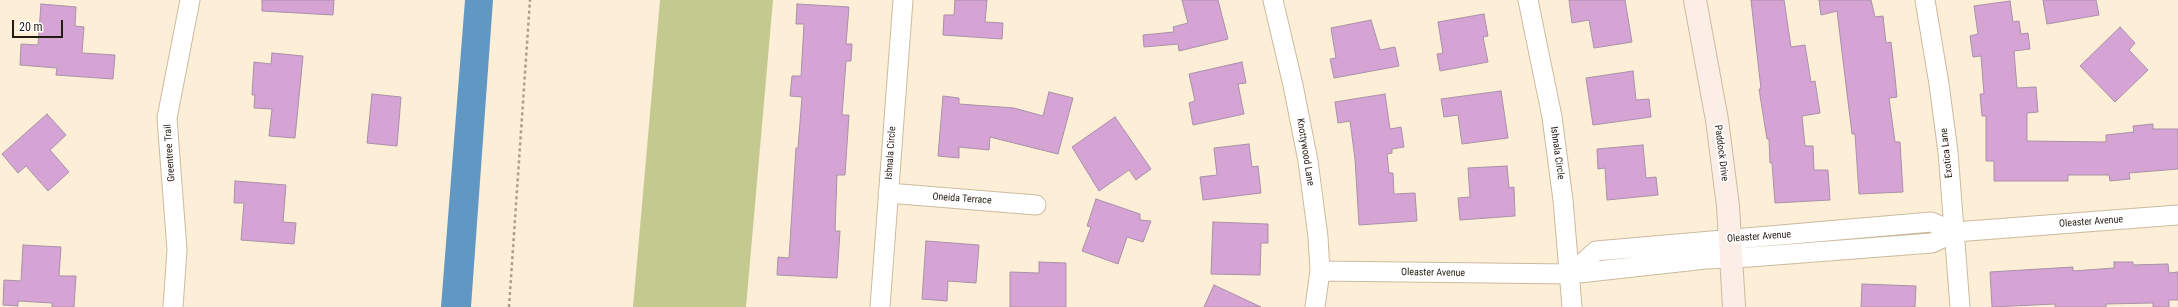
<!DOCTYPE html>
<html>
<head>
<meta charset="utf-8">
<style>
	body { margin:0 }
	#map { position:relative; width:2178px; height:307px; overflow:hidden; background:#fceed7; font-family:"Roboto Condensed",sans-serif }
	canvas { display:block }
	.scale { position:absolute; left:12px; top:20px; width:51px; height:18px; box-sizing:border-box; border:2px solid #231c12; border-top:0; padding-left:5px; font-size:12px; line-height:14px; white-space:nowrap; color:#231c12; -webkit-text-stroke:3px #fff; paint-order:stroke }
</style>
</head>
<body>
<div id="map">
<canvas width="2178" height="307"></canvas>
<div class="scale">20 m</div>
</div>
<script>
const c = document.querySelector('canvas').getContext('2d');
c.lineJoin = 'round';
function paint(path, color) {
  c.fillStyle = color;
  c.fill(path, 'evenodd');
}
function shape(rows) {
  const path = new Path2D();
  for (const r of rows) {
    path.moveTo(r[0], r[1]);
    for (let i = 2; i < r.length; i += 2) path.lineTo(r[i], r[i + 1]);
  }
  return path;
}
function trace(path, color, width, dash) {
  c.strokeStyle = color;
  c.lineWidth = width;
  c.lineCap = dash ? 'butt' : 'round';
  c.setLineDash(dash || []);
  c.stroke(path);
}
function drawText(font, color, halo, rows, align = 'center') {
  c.font = font + ' "Roboto Condensed",sans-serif';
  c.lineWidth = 3.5;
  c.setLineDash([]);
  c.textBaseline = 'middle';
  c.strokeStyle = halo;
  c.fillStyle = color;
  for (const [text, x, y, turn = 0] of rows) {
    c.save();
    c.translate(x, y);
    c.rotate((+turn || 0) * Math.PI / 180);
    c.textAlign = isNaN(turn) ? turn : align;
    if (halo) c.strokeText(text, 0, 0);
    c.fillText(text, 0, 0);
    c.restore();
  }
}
const green = shape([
	[660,0,773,0,746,307,633,307]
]);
const water = shape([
	[465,0,493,0,471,307,441,307]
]);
const building = shape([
	[262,0,334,0,333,15,262,11,262,0],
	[955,0,987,0,985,22,1003,23,1002,39,943,35,944,15,954,15,955,0],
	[1182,0,1218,0,1228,39,1179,51,1178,44,1144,47,1143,35,1174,32,1173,27,1188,23,1182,0],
	[1569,0,1625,0,1632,42,1594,48,1589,20,1572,23,1569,0],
	[1751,0,1784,0,1791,47,1805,45,1811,82,1815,81,1820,113,1802,116,1805,146,1813,146,1814,170,1828,170,1830,200,1775,203,1772,163,1770,163,1769,139,1767,139,1759,89,1761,89,1751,0],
	[1819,0,1871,0,1875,17,1883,16,1886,43,1891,42,1894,67,1897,97,1889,98,1895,142,1900,142,1903,192,1859,194,1855,134,1852,134,1837,11,1821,15,1819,0],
	[2043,0,2096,0,2099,15,2047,24,2043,0],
	[2010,1,2013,22,2019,21,2021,34,2028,33,2030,49,2014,51,2017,88,2036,87,2038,112,2027,113,2027,141,2106,142,2106,135,2134,132,2133,126,2153,124,2153,129,2178,129,2178,169,2129,173,2130,179,2110,181,2109,175,2068,175,2068,181,1994,181,1994,161,1986,161,1986,116,1982,116,1980,94,1984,94,1981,56,1973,57,1970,36,1978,34,1974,6,2010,1],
	[41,4,76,7,75,26,84,27,82,53,115,55,113,79,56,75,57,68,20,65,21,44,38,45,41,4],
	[797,4,849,7,846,44,852,44,851,61,846,61,842,115,849,115,845,175,837,175,835,231,840,231,837,278,777,275,778,257,789,258,796,148,798,148,802,97,790,96,792,76,801,76,804,24,796,24,797,4],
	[1484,14,1488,36,1483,37,1488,62,1440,71,1437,54,1443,53,1438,22,1484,14],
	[1371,20,1380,50,1395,47,1399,66,1334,78,1330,59,1336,58,1331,28,1371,20],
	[2120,27,2135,43,2129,50,2148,70,2115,102,2080,66,2120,27],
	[272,53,303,56,295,138,269,136,272,109,254,108,255,95,252,95,254,62,271,64,272,53],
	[1242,62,1246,83,1238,84,1244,114,1193,125,1189,103,1195,101,1189,74,1242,62],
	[1633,71,1636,100,1649,99,1651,117,1593,125,1586,78,1633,71],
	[1501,91,1508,138,1462,144,1458,115,1444,117,1441,99,1501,91],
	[1049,92,1073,98,1058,154,990,137,989,150,959,147,959,158,938,156,943,96,959,98,959,104,1014,108,1043,116,1049,92],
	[372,94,401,97,397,146,367,143,372,94],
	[1385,94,1390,129,1401,127,1404,147,1392,149,1392,153,1387,154,1389,173,1393,173,1394,194,1415,193,1417,221,1359,225,1355,159,1350,121,1338,123,1335,102,1385,94],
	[47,114,66,135,50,150,69,172,48,191,26,166,18,173,2,154,47,114],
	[1115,117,1151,169,1136,180,1129,170,1099,191,1072,147,1115,117],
	[1249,144,1252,167,1258,166,1261,193,1203,200,1200,177,1217,175,1214,148,1249,144],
	[1643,145,1646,178,1656,177,1658,195,1607,200,1605,168,1598,169,1597,149,1643,145],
	[1507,166,1509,188,1514,187,1515,216,1460,220,1458,198,1470,197,1468,168,1507,166],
	[235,181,286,185,283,222,296,223,294,244,241,240,244,203,234,203,235,181],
	[1096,199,1140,214,1140,220,1151,221,1143,242,1127,237,1118,264,1082,251,1091,227,1087,226,1096,199],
	[1213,222,1268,224,1268,243,1261,243,1260,275,1211,274,1213,222],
	[926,241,979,245,976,283,948,281,947,301,922,299,926,241],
	[23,245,61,247,59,276,76,276,74,307,52,307,52,303,18,301,18,306,3,305,4,280,21,281,23,245],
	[1039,262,1066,263,1066,307,1010,307,1010,272,1039,273,1039,262],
	[2114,262,2133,262,2133,265,2168,264,2169,273,2178,272,2178,300,2169,300,2169,307,2153,307,2153,303,2106,304,2106,307,2055,307,2055,304,1992,307,1990,272,2073,267,2073,271,2114,268,2114,262],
	[1862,284,1916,286,1915,307,1861,307,1862,284],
	[1214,285,1261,307,1204,307,1214,285]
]);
const path = shape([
	[509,307,530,0]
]);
const street = shape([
	[1273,0,1293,85,1308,161,1318,237,1320,271,1315,307],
	[1528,0,1552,117,1563,200,1572,307],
	[1925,0,1939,84,1948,152,1960,307],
	[888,193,1036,205],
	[1320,271,1570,274,1706,259,1750,257,1932,243,1955,232,2178,215],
	[1570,274,1596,251,1931,222,1955,232],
	[173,307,177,250,167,118,190,0],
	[880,307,903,0]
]);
const secondary = shape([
	[1695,0,1717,120,1728,206,1734,307]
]);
const streetNames = [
	["Knottywood Lane",1305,152,81],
	["Greentree Trail",170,153,-94],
	["Ishnala Circle",891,153,-86],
	["Ishnala Circle",1557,153,82],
	["Paddock Drive",1721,153,83],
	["Exotica Lane",1947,153,-96],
	["Oneida Terrace",962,199,4],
	["Oleaster Avenue",2091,222,-4],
	["Oleaster Avenue",1759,237,-4],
	["Oleaster Avenue",1433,273,1]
];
paint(green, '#c4ca8f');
paint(water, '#6198c3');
paint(building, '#d5a3d4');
trace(building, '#a991a8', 1);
trace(street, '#cbbb9e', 21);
trace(secondary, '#cbbb9e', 24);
trace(path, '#aa9f8c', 2.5, [3, 3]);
trace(street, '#fff', 19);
trace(secondary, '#fbeee7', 22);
drawText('10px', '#231c12', '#fff', streetNames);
</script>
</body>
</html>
